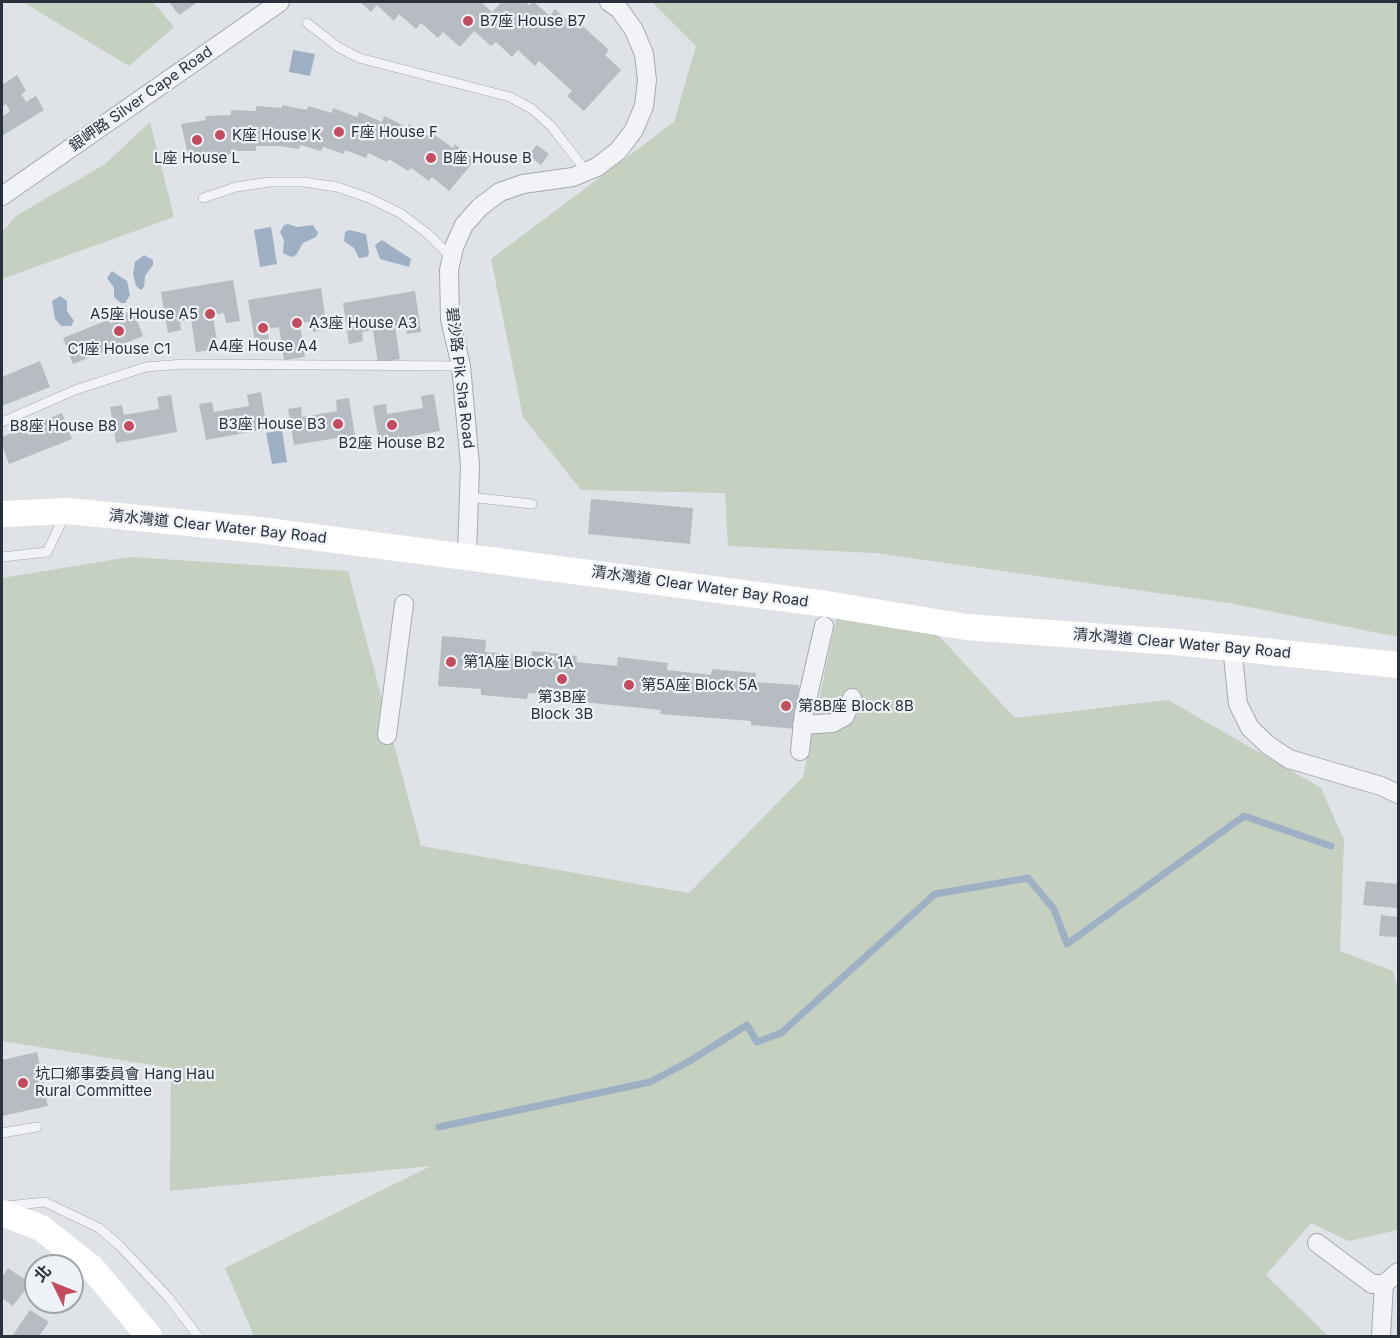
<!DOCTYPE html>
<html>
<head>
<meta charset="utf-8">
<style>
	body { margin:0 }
	#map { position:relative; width:1400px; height:1338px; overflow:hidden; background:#dfe2e7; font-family:Inter,"Noto Sans TC",sans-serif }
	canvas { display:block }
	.frame { position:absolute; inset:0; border:3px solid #29313d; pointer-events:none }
	.north { position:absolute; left:24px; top:1254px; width:60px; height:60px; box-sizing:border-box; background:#eef1f5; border:2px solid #9fa4ab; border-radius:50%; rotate:313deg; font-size:16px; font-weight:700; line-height:24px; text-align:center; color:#29313d }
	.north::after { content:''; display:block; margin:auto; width:21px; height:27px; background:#c34d60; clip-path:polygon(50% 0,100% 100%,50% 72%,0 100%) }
</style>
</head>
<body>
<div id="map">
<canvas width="1400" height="1338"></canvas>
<div class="frame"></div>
<div class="north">北</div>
</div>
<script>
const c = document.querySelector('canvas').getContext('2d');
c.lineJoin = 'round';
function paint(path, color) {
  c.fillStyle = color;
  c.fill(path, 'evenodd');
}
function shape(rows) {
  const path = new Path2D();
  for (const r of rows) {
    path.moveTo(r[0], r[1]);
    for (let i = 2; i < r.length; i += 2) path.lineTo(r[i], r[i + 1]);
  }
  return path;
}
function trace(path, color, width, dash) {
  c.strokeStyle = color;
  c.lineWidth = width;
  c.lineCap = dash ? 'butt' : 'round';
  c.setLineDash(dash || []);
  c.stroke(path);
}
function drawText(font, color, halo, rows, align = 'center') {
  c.font = font + ' Inter,"Noto Sans TC",sans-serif';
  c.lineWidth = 4.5;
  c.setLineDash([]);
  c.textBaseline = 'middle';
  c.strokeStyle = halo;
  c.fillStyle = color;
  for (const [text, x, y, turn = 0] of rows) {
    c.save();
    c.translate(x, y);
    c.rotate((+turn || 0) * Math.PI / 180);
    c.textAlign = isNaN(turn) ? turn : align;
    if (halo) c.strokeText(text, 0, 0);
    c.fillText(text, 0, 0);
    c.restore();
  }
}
const green = shape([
	[23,2,153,2,174,27,129,66],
	[652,2,1398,2,1398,637,1229,603,875,553,728,546,725,493,581,490,523,417,491,259,674,122,696,46],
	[150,122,174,217,2,279,2,232,16,216,105,164],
	[130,557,348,571,421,846,689,893,803,777,838,609,936,633,1015,718,1168,700,1321,788,1344,840,1340,951,1393,971,1398,991,1398,1230,1349,1241,1311,1223,1266,1275,1328,1336,254,1336,225,1268,431,1166,170,1191,171,1068,2,1041,2,578]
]);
const water = shape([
	[293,50,315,54,310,76,289,72],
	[288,224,297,227,313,225,318,233,316,237,303,243,296,255,291,257,283,253,284,240,280,232,284,225],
	[271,227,277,264,260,267,254,230],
	[349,230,366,234,369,253,367,257,359,258,354,248,344,241,345,232],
	[382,240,411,259,409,267,380,259,375,245],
	[144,255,153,260,153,265,145,276,144,287,141,290,136,286,133,274,135,262],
	[112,271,127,281,130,295,125,303,121,303,114,297,114,288,107,278],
	[60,296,67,301,67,311,74,321,71,326,61,326,55,319,52,301],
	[282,430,287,462,272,464,266,433]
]);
const stream = shape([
	[439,1127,650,1082,688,1062,747,1025,757,1042,781,1033,935,894,1028,878,1054,909,1067,944,1244,816,1331,846]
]);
const building = shape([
	[169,2,198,2,179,15],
	[360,2,481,2,492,12,502,2,525,2,529,5,534,2,550,16,555,9,572,25,576,20,609,50,605,55,621,70,584,111,567,96,572,91,539,61,535,66,518,50,512,57,496,42,491,46,474,31,460,47,443,32,438,38,421,23,416,29,399,14,394,21,377,5,371,12],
	[17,75,26,91,21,94,26,102,36,96,44,110,2,136,2,117,10,111,6,104,2,106,2,85],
	[282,105,307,110,308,106,332,113,333,108,357,117,359,112,382,122,384,116,407,127,409,124,430,137,432,133,453,148,455,144,475,160,449,191,432,177,429,181,411,168,408,171,389,159,387,162,368,153,366,158,345,150,344,154,323,147,321,151,300,145,299,149,278,146,256,146,256,151,233,151,233,154,211,156,211,160,190,164,181,124,206,120,205,116,231,115,231,110,256,111,256,106,282,108],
	[537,145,549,154,541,165,528,155],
	[233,280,240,321,226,323,224,313,213,315,218,349,196,352,191,319,180,321,181,330,168,333,161,292],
	[321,288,327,329,313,332,312,322,300,323,305,357,284,360,279,327,267,329,269,339,255,341,248,300],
	[415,291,421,332,407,334,406,325,395,326,400,359,378,363,373,330,362,332,363,341,349,344,343,303],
	[133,310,143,336,73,364,63,338],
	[40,361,50,387,2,406,2,377],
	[261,392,267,429,206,440,199,404,212,402,214,412,249,406,247,395],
	[434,394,440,431,379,442,373,406,386,404,387,414,423,408,421,396],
	[171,395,177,432,116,443,110,407,122,405,124,415,159,409,157,397],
	[349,398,355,435,294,445,288,409,301,407,302,417,337,411,336,400],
	[62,413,72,439,9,464,2,445,2,437],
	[591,499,693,508,690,544,588,534],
	[442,636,486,640,485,652,531,656,532,651,552,653,577,656,576,662,617,666,618,657,668,663,667,670,711,675,712,669,756,673,755,682,799,685,796,729,751,725,751,721,660,714,661,710,572,701,572,698,528,693,527,699,481,695,481,689,438,686],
	[1366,881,1398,884,1398,908,1363,905],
	[1381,915,1398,917,1398,937,1379,936],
	[37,1052,48,1106,2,1116,2,1060],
	[8,1268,30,1283,13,1306,2,1298,2,1277],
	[30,1310,49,1322,39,1336,12,1336]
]);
const service = shape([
	[307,23,338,47,359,58,510,97,532,109,551,126,586,171],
	[203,198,236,187,269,182,304,182,337,187,369,198,400,213,427,233,451,257],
	[2,422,75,390,146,367,184,364,461,366],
	[469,497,532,504],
	[2,557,47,552,65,515],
	[2,1133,37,1127],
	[7,1206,45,1202,99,1228,119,1245,168,1297,198,1336]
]);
const minor = shape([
	[2,196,280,2],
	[467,555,470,465,461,366,450,319,449,270,454,247,464,225,480,207,500,192,523,184,573,177,597,167,618,151,634,130,644,106,647,80,644,54,634,30,619,9,609,2],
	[1232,647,1238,704,1250,728,1268,745,1289,759,1381,786,1398,794],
	[802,725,833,723,845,716,852,698],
	[387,735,404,604],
	[800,751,804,713,824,626],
	[1317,1243,1372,1284,1384,1284,1398,1272],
	[1381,1336,1384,1284]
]);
const secondary = shape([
	[2,514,68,511,259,530,827,604,966,627,1175,642,1398,665],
	[2,1213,41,1228,92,1268,149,1336]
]);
const markers = [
	[468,21,6,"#c34d60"],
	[339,132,6,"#c34d60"],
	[220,135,6,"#c34d60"],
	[197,140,6,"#c34d60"],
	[431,158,6,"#c34d60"],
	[210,314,6,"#c34d60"],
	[297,323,6,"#c34d60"],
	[263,328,6,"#c34d60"],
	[119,331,6,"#c34d60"],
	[338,424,6,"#c34d60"],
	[392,425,6,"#c34d60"],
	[129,426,6,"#c34d60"],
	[451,662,6,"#c34d60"],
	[562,679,6,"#c34d60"],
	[629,685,6,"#c34d60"],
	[786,706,6,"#c34d60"],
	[23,1083,6,"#c34d60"]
];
const poiNames = [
	["B7座 House B7",480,21],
	["F座 House F",351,132],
	["K座 House K",232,135],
	["L座 House L",197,158,"center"],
	["B座 House B",443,158],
	["A5座 House A5",198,314,"right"],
	["A3座 House A3",309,323],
	["A4座 House A4",263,346,"center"],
	["C1座 House C1",119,349,"center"],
	["B3座 House B3",326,424,"right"],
	["B8座 House B8",117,426,"right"],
	["B2座 House B2",392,443,"center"],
	["第1A座 Block 1A",463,662],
	["第5A座 Block 5A",641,685],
	["第3B座",562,697,"center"],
	["Block 3B",562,714,"center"],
	["第8B座 Block 8B",798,706],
	["坑口鄉事委員會 Hang Hau",35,1074],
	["Rural Committee",35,1091]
];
const streetNames = [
	["銀岬路 Silver Cape Road",141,99,-35],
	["碧沙路 Pik Sha Road",460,378,83],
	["清水灣道 Clear Water Bay Road",218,527,6],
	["清水灣道 Clear Water Bay Road",700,587,8],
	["清水灣道 Clear Water Bay Road",1182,644,5]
];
paint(green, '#c5d0c1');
paint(water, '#9db0c4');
trace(stream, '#9db0c4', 7);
paint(building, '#b7bcc3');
trace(service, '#a5a9b1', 10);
trace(minor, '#a5a9b1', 20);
trace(service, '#f1f3f6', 9);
trace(minor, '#f1f3f6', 18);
trace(secondary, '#fff', 26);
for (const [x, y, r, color] of markers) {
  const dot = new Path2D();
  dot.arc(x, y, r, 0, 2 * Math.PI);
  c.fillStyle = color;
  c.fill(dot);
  trace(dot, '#eef1f5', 2);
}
drawText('15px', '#29313d', '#eef1f5', poiNames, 'left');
drawText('15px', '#29313d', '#eef1f5', streetNames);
</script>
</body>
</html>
